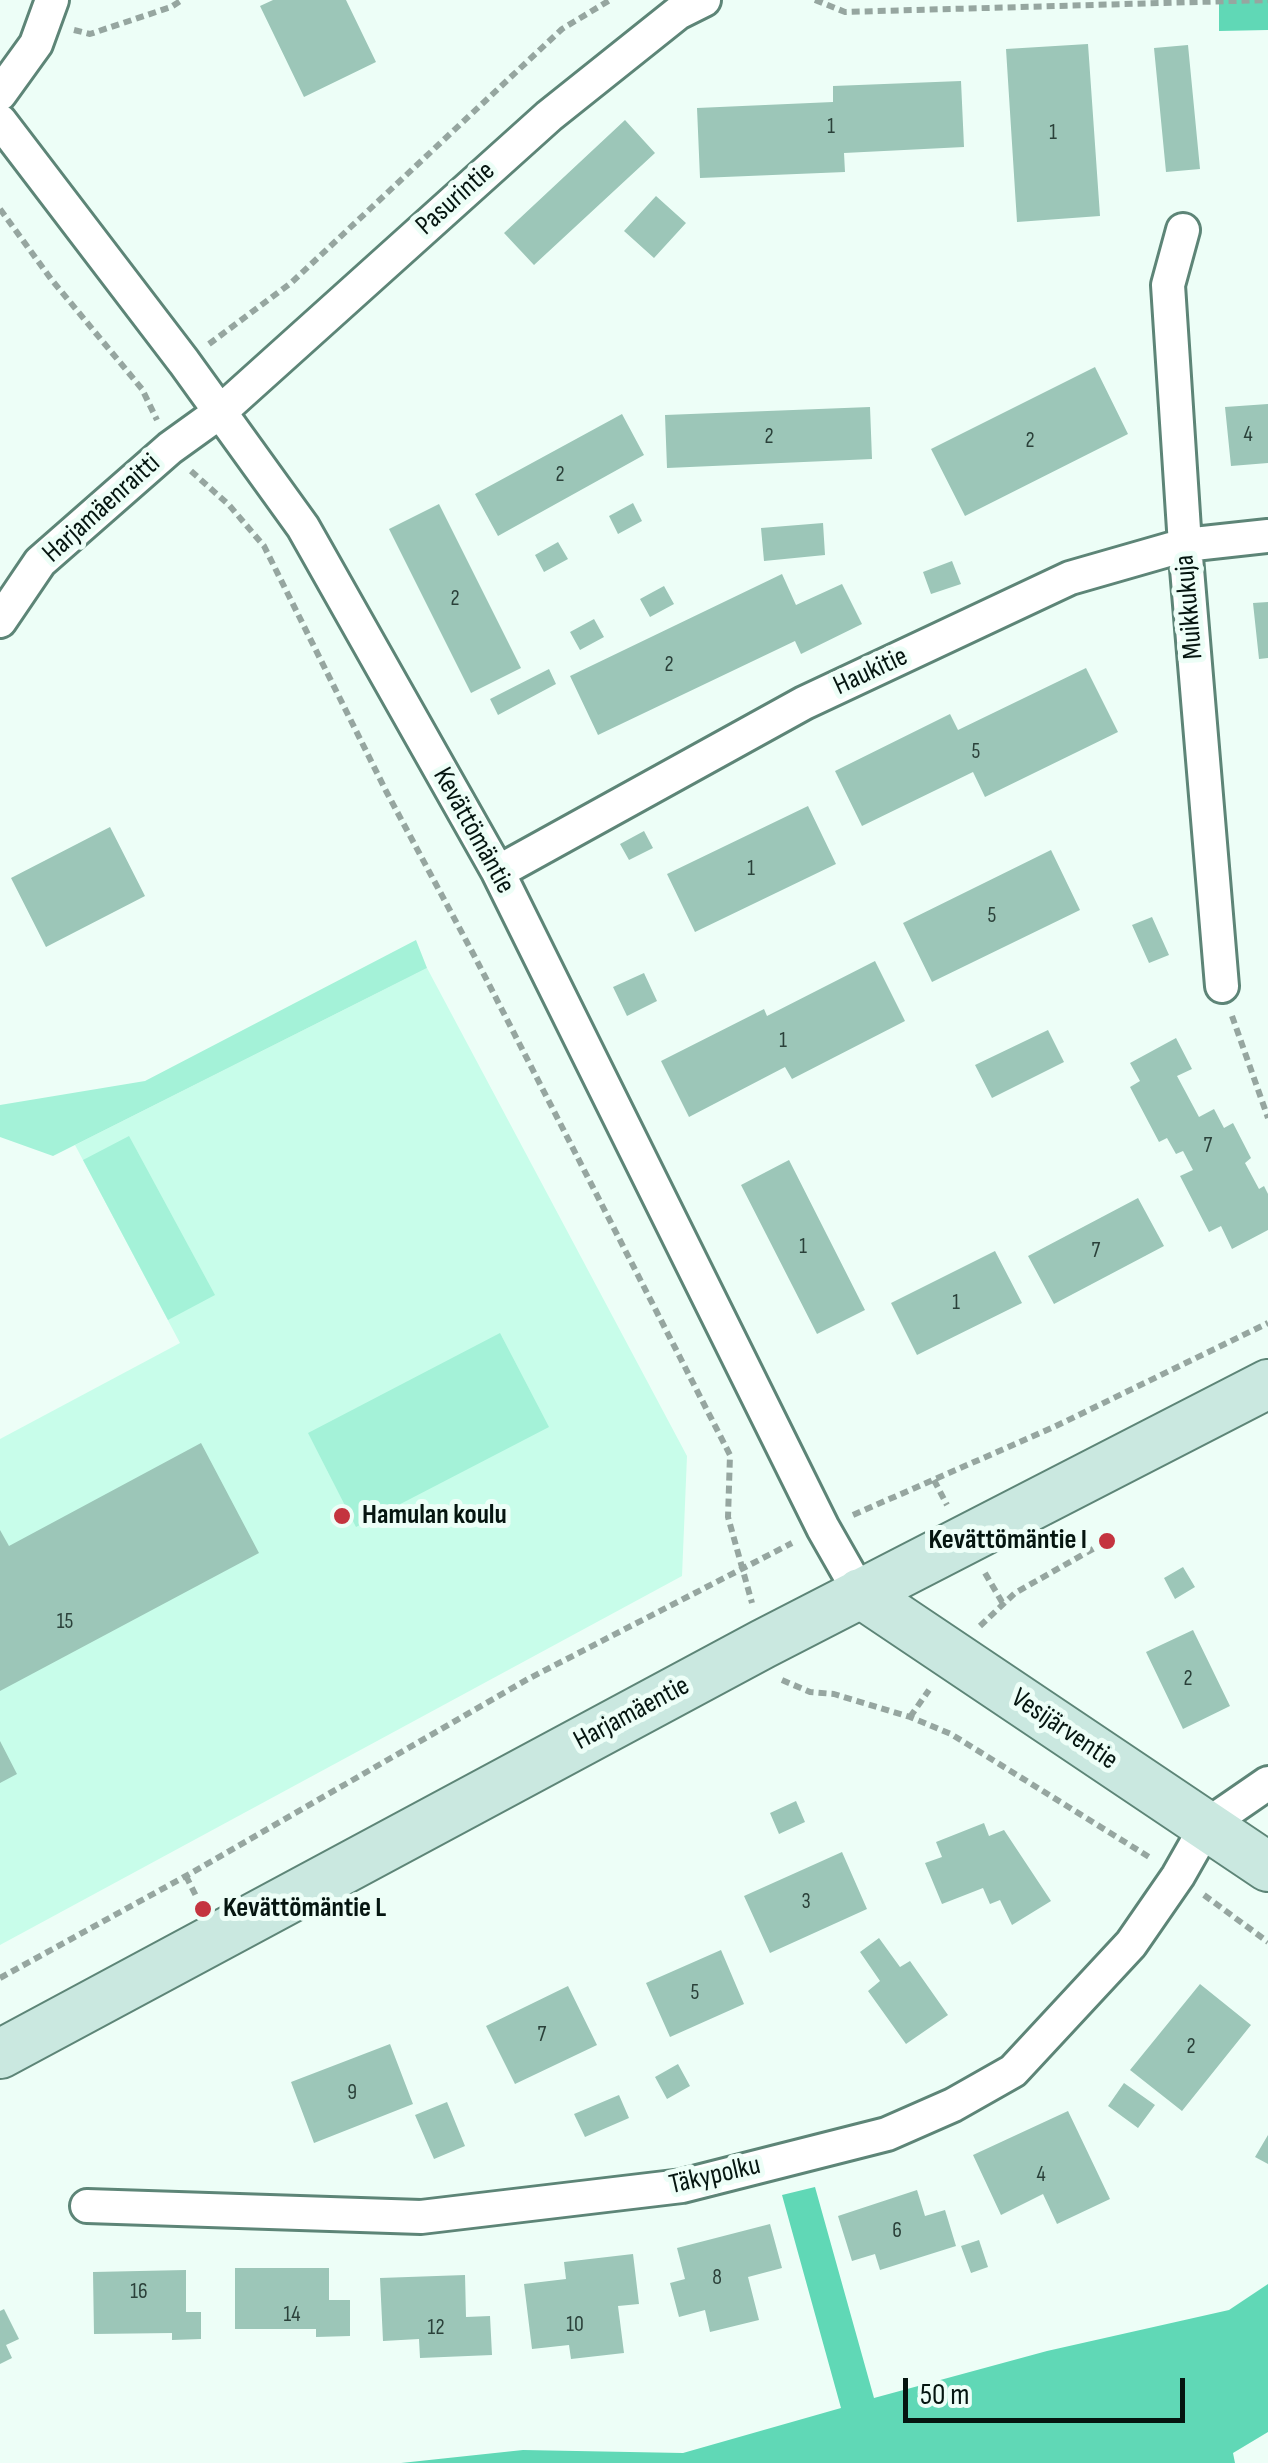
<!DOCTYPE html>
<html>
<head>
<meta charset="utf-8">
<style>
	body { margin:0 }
	#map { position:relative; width:1268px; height:2463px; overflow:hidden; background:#edfef7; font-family:"Sofia Sans Condensed",sans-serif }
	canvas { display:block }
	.scale { position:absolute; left:903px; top:2378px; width:282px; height:45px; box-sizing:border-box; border:5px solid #051510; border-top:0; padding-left:12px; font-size:30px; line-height:35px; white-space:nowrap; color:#051510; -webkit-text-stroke:8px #edfef7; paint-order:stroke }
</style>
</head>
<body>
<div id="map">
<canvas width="1268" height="2463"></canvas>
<div class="scale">50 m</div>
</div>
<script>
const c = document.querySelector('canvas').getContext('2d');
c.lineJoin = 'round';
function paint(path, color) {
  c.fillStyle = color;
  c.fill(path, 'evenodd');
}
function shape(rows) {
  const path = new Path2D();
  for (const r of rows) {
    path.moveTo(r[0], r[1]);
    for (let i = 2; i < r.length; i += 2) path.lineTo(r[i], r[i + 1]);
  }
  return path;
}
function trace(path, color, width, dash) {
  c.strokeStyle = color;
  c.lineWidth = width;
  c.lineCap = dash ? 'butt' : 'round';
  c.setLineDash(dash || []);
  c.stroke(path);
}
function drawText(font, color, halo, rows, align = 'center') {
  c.font = font + ' "Sofia Sans Condensed",sans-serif';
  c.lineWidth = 10;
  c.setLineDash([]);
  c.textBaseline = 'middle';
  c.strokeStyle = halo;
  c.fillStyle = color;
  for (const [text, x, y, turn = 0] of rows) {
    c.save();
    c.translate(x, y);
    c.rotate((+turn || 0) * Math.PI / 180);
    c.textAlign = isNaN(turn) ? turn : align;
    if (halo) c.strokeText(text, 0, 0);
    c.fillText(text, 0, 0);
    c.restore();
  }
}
const built = shape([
	[427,968,687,1456,682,1576,0,1945,0,1439,180,1343,75,1145]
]);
const green = shape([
	[416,940,427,968,53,1156,0,1137,0,1105,145,1081],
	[129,1136,215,1295,168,1320,83,1160],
	[500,1333,549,1427,356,1527,308,1433]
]);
const forest = shape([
	[1219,0,1268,0,1268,30,1219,31],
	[815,2187,874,2398,1047,2351,1229,2310,1268,2284,1268,2432,1233,2453,1235,2463,401,2463,523,2450,683,2453,841,2408,782,2195]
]);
const building = shape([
	[273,0,346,0,376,62,304,97,260,6],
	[1088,44,1100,216,1017,222,1006,49],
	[1188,45,1200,169,1166,172,1154,48],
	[961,81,964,147,844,153,845,172,700,178,697,108,833,102,833,86],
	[625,120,655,153,534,265,504,233],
	[656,196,686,223,654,258,624,231],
	[1095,367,1128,434,965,516,931,449],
	[1268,404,1268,463,1231,466,1225,407],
	[870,407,872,459,667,468,665,415],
	[622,414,644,455,498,536,475,494],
	[633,503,642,521,618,534,609,516],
	[439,504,521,668,471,693,389,529],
	[823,523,825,555,764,561,761,528],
	[558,542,568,559,544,572,535,555],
	[952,561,961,584,931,594,923,572],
	[782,574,796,605,842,584,862,624,801,654,795,641,598,735,570,676],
	[664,586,674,604,650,617,640,599],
	[1268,602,1268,658,1259,659,1253,603],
	[594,619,604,637,580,650,570,632],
	[1086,668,1118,732,985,797,973,772,862,826,835,771,950,714,958,730],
	[549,669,556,684,498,715,490,699],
	[808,806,836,864,695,932,667,874],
	[110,827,145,896,46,947,11,878],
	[644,831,653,848,629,860,620,844],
	[1051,850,1080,910,932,982,903,923],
	[1152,917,1169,955,1149,963,1132,925],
	[875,961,905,1021,792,1079,785,1067,689,1117,661,1061,764,1009,767,1016],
	[644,973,657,1001,627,1016,613,987],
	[1048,1030,1064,1062,992,1098,975,1065],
	[1176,1038,1192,1069,1177,1076,1199,1117,1214,1109,1224,1128,1233,1123,1251,1158,1245,1163,1259,1189,1264,1186,1268,1194,1268,1230,1232,1249,1221,1226,1209,1232,1180,1176,1193,1170,1183,1151,1176,1154,1167,1138,1159,1142,1130,1087,1140,1081,1130,1063],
	[789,1160,865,1310,817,1334,741,1185],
	[1138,1198,1164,1246,1054,1304,1028,1256],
	[995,1251,1022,1303,917,1355,891,1303],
	[201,1443,259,1553,0,1691,0,1530,9,1546],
	[1183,1567,1195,1587,1175,1599,1164,1578],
	[1193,1630,1230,1706,1183,1729,1146,1652],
	[0,1741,17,1774,0,1783],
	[796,1801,805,1822,779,1834,770,1813],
	[984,1823,989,1836,1004,1830,1051,1901,1012,1925,1000,1900,990,1904,983,1888,942,1904,925,1863,942,1857,936,1842],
	[842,1852,867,1909,770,1953,744,1896],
	[879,1938,900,1967,910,1961,948,2015,906,2044,868,1991,880,1981,860,1952],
	[721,1950,744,2004,670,2037,646,1983],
	[1200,1984,1251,2025,1182,2111,1130,2070],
	[568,1986,597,2045,515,2084,486,2026],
	[390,2044,413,2104,314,2143,291,2082],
	[678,2064,690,2086,667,2099,655,2077],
	[1124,2083,1155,2105,1138,2128,1108,2106],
	[619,2095,629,2118,585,2137,574,2114],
	[447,2102,465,2146,434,2159,415,2115],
	[1068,2111,1110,2199,1057,2224,1043,2194,1001,2215,973,2155],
	[1268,2135,1268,2164,1255,2157],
	[917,2190,925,2216,945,2210,956,2246,880,2270,875,2254,852,2261,838,2216],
	[770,2224,782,2268,748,2277,759,2320,710,2332,705,2310,679,2317,670,2283,685,2279,677,2248],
	[979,2240,988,2267,971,2273,961,2246],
	[633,2254,639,2304,618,2306,624,2353,571,2359,569,2345,532,2349,524,2284,566,2279,564,2262],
	[235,2268,329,2268,329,2300,350,2300,350,2336,316,2337,316,2329,235,2329],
	[186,2270,186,2312,201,2312,201,2339,172,2340,172,2333,94,2334,93,2272],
	[465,2275,466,2317,490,2316,492,2355,420,2358,419,2339,383,2341,380,2278],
	[4,2309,19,2339,6,2345,12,2358,0,2364,0,2311]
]);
const path = shape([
	[815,0,845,12,1268,0],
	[74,30,90,34,171,7,182,0],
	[0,209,51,279,142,389,157,420],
	[209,344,291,283,562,29,610,0],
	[191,471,229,505,264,546,386,791,476,959,730,1455,728,1517,752,1603],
	[1232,1016,1268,1118],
	[934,1480,947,1505],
	[853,1515,1054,1427,1268,1323],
	[985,1573,1002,1602],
	[980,1626,1015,1593,1107,1541],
	[782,1680,810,1692,834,1694,910,1717,951,1734,1149,1857],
	[910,1717,929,1690],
	[186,1876,200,1904],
	[1204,1895,1268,1942],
	[0,1978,186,1876,528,1679,792,1543]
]);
const street = shape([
	[0,94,36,44,52,0],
	[0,121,184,362,303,527,498,872,823,1528,860,1593],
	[1183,230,1168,285,1185,545,1222,986],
	[0,621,40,562,170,448,220,412,549,116,678,13,704,0],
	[498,872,804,703,1070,578,1185,545,1268,536],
	[87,2206,421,2217,682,2186,887,2134,953,2105,1013,2071,1131,1944,1178,1876,1207,1825,1268,1783]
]);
const secondary = shape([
	[860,1593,1268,1867],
	[0,2054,763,1644,1268,1384]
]);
const markers = [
	[342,1516,10,"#c4343f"],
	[1107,1541,10,"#c4343f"],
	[203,1909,10,"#c4343f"]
];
const numberNames = [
	["1",831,127],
	["1",1053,133],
	["4",1248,435],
	["2",769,437],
	["2",1030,441],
	["2",560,475],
	["2",455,599],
	["2",669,665],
	["5",976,752],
	["1",751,869],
	["5",992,916],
	["1",783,1041],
	["7",1208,1146],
	["1",803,1247],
	["7",1096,1251],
	["1",956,1303],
	["15",65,1622],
	["2",1188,1679],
	["3",806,1902],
	["5",695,1993],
	["7",542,2035],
	["2",1191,2047],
	["9",352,2093],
	["4",1041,2175],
	["6",897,2231],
	["8",717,2278],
	["16",139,2292],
	["14",292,2315],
	["10",575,2325],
	["12",436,2328]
];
const streetNames = [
	["Pasurintie",456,199,-42],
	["Harjamäenraitti",102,509,-42],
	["Muikkukuja",1190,607,-95],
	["Haukitie",871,672,-25],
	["Kevättömäntie",473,831,61],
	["Harjamäentie",632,1714,-28],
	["Vesijärventie",1064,1730,34],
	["Täkypolku",715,2176,-13]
];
const poiNames = [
	["Hamulan koulu",362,1516],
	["Kevättömäntie I",1087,1541,"right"],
	["Kevättömäntie L",223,1909]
];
paint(built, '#c8fdea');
paint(green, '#a4f2d8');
paint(forest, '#60d8b6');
paint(building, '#9cc6b8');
trace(street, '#5d8577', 38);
trace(secondary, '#5d8577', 52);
trace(path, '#96a6a0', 6, [8, 5]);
trace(street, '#fff', 32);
trace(secondary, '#cae8e0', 48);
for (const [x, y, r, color] of markers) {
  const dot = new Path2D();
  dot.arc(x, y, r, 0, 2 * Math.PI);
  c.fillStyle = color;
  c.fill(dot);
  trace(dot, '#edfef7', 4);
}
drawText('22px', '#2b413a', null, numberNames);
drawText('28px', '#051510', '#edfef7', streetNames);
drawText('bold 28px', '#051510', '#edfef7', poiNames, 'left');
</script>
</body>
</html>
